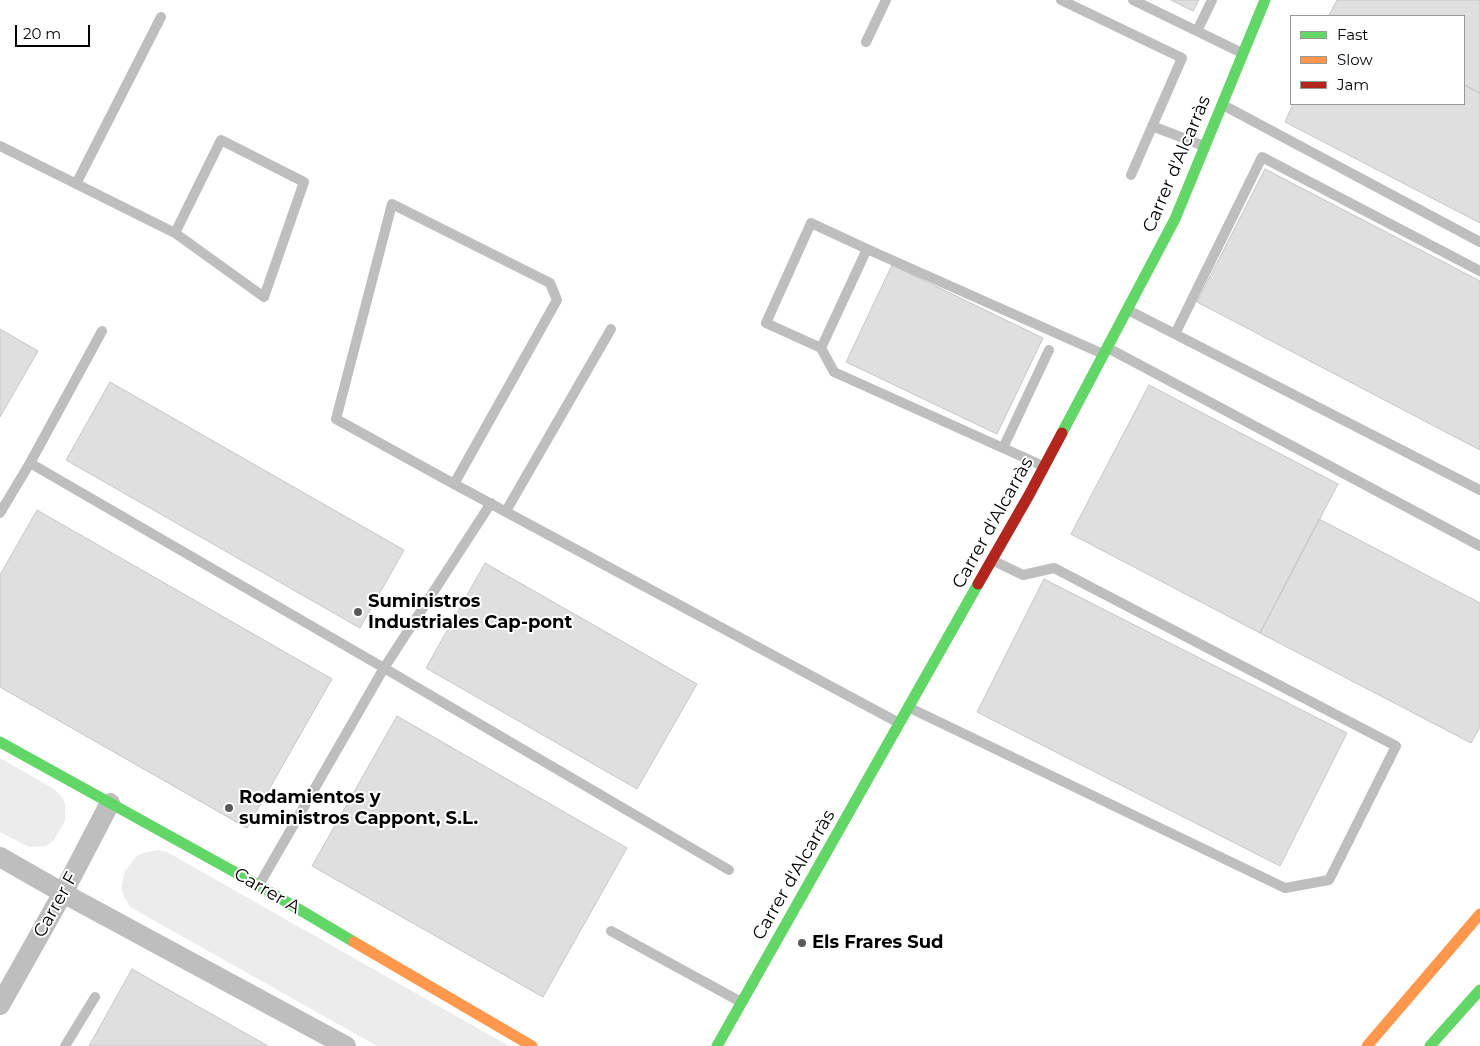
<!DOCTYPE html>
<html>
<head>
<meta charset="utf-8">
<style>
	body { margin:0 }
	#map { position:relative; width:1480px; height:1046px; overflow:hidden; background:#fff; font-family:Montserrat,sans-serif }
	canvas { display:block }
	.legend { position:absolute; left:1290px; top:15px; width:175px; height:90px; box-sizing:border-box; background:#fff; border:1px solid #999; margin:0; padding:6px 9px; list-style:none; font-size:15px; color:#000 }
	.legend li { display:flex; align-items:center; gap:10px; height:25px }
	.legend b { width:25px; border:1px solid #999 }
	.scale { position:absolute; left:15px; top:25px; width:75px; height:22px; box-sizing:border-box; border:2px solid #000; border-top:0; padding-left:6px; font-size:15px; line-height:18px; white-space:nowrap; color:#000; -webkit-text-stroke:4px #fff; paint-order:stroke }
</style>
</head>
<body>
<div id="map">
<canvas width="1480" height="1046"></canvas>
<ul class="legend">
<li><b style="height:6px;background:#63d668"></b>Fast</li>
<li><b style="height:6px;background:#ff974d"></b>Slow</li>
<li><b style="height:6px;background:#b3261e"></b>Jam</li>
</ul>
<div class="scale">20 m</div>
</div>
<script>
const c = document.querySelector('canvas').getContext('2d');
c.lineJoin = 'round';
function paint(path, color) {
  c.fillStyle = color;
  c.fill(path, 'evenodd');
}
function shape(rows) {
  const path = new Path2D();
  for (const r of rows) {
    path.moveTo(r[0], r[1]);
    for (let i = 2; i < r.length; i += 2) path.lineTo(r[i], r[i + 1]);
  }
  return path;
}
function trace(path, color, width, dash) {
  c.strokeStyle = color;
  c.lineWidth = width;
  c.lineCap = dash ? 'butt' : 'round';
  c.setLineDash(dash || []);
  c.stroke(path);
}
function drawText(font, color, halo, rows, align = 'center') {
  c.font = font + ' Montserrat,sans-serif';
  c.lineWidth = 4;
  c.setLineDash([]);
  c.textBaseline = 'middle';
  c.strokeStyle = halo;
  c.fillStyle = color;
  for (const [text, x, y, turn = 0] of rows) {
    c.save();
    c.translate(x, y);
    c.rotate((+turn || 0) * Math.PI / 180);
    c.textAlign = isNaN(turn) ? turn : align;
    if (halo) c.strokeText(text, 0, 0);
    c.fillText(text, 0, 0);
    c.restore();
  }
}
const green = shape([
	[0,758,54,789,61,796,65,803,65,821,54,840,46,846,29,847,0,832],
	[158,850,167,852,509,1046,377,1046,130,907,124,896,122,890,122,884,125,871,136,857,143,853]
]);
const building = shape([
	[1171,0,1199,0,1193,11,1171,0],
	[1337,0,1480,0,1480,93,1464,85,1464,16,1331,16,1329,15,1337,0],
	[1464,85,1480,93,1480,223,1285,122,1293,104,1464,104,1464,85],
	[1265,169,1480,281,1480,450,1197,302,1265,169],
	[892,265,1043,338,997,434,846,362,892,265],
	[0,329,38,351,0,417,0,329],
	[110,382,404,550,360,628,66,460,110,382],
	[1149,385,1338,484,1260,633,1071,534,1149,385],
	[37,510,332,679,247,828,0,687,0,575,37,510],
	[1319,519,1480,603,1480,727,1471,743,1260,633,1319,519],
	[485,563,697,684,637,789,426,668,485,563],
	[1044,579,1347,733,1280,866,977,712,1044,579],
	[397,716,627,848,543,997,312,866,397,716],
	[132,969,268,1046,89,1046,132,969]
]);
const lane = shape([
	[1061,0,1182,58,1131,175],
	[1133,0,1242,53],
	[1197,31,1212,0],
	[866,42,886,0],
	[1223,105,1480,242],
	[1152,126,1204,146],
	[0,146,175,233,264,297,304,182,221,140,175,233],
	[76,184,161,17],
	[1128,310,1480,490],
	[1175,334,1262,157,1480,271],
	[821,348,766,323,811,223,867,249],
	[1108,348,1480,546],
	[1049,350,1003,448,834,372,821,348,867,249,1103,354],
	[1003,448,1043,466],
	[30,463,384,668,729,870],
	[454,484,557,300,550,283,392,204,336,419,454,484,899,723],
	[506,511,611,329],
	[0,513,30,463,102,331],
	[910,708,1285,888,1329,880,1396,746,1054,568,1023,575,994,561],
	[259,885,384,668,491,503],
	[611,931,741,1002],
	[65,1046,95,997]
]);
const street = shape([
	[0,857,63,893,346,1046],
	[0,1005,63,893,110,803]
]);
const fast = shape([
	[1062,433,1175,219,1265,0],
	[0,742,258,885,354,942],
	[717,1046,978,584],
	[1430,1046,1480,990]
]);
const slow = shape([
	[354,942,532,1046],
	[1367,1046,1480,914]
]);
const jam = shape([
	[978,584,1029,495,1062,433]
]);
const markers = [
	[358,612,5,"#595959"],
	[229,808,5,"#595959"],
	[802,943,5,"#595959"]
];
const streetNames = [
	["Carrer d'Alcarràs",1177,164,-67],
	["Carrer d'Alcarràs",993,523,-61],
	["Carrer d'Alcarràs",794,875,-60],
	["Carrer A",267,891,30],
	["Carrer F",56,905,-61]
];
const poiNames = [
	["Suministros",368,602],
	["Industriales Cap-pont",368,623],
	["Rodamientos y",239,798],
	["suministros Cappont, S.L.",239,819],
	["Els Frares Sud",812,943]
];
paint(green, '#ececec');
paint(building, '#dfdfdf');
trace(building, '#c7c7c7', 1);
trace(lane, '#bebebe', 10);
trace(street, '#bebebe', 20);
trace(fast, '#63d668', 11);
trace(slow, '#ff974d', 11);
trace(jam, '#b3261e', 11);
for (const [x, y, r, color] of markers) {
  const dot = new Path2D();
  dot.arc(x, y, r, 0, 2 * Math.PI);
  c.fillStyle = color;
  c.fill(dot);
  trace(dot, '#fff', 2);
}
drawText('18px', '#000', '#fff', streetNames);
drawText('bold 18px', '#000', '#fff', poiNames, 'left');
</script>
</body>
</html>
